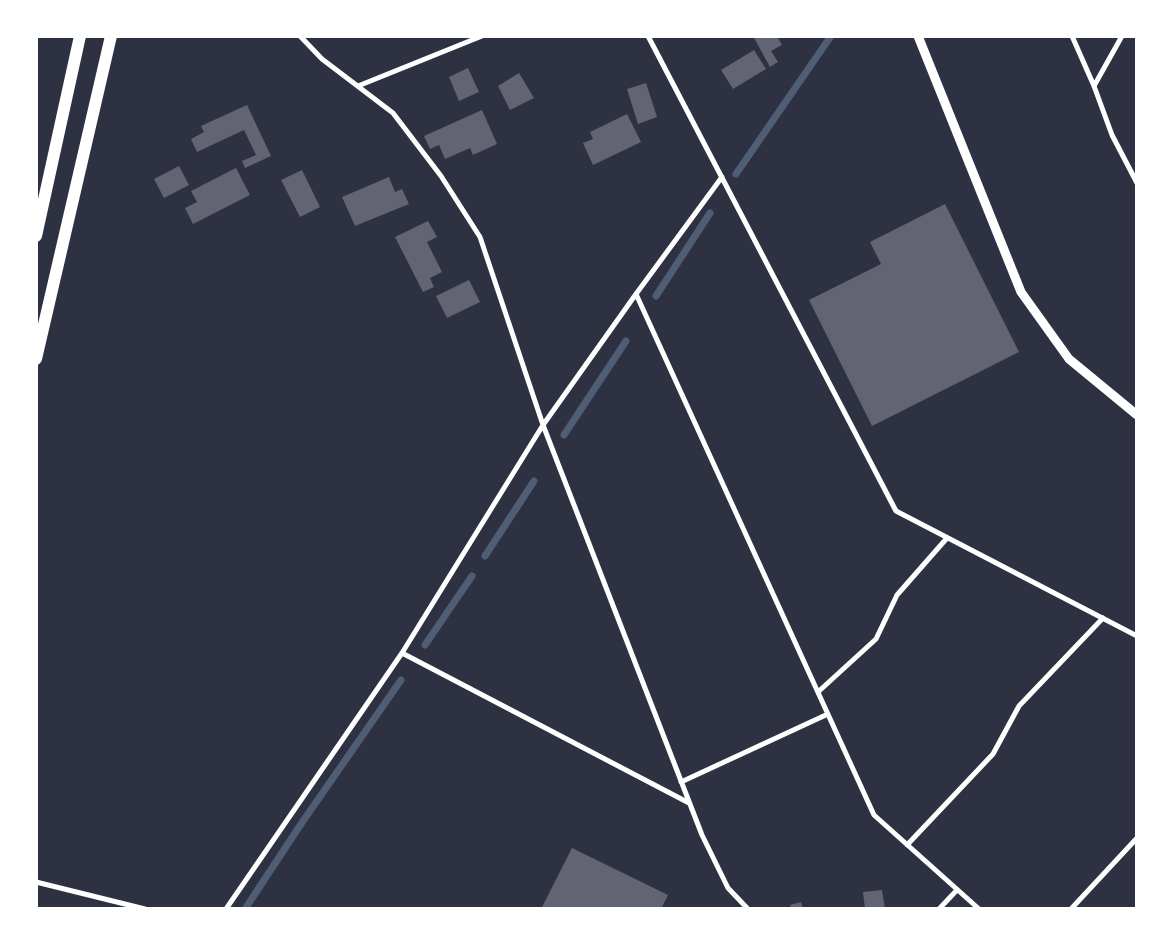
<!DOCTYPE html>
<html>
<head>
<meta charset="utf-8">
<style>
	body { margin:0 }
	#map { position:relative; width:1173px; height:945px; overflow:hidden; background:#2d3142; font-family:"Public Sans",sans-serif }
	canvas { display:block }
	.frame { position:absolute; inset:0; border:38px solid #fff; pointer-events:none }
</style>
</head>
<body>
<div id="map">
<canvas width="1173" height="945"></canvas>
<div class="frame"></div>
</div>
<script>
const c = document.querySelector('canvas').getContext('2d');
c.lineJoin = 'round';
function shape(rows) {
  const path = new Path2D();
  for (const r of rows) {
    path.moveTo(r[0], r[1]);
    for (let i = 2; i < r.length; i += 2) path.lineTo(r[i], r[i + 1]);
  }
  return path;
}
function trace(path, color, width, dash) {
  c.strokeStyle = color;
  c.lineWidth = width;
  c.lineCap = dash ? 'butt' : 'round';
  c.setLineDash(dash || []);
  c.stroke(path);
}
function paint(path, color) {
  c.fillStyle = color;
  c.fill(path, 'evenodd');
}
const stream = shape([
	[736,174,831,36],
	[656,296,710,213],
	[564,435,626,341],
	[485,556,534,481],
	[425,645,472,576],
	[245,909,301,824,401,680]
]);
const building = shape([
	[753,36,777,36,782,45,771,51,778,62,770,67],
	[754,50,766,69,733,89,721,70],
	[468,68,479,92,459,101,449,77],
	[519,73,534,98,510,110,498,86],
	[646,83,657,117,638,124,627,89],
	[247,105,271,156,245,168,242,161,256,155,244,130,197,152,191,139,204,132,201,126],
	[482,110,497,144,473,155,470,148,445,159,439,145,430,149,424,136],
	[627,114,641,142,593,165,583,143,593,139,590,132],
	[179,166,189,185,164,198,154,179],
	[236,168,250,195,193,224,185,208,197,202,191,191],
	[302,170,320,207,300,217,281,180],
	[389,177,395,192,402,189,409,204,355,226,342,197],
	[945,204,1019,352,872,426,809,300,881,264,870,242],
	[428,221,437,237,427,242,442,272,430,278,434,287,423,292,395,237],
	[469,280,480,302,447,318,436,296],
	[572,848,668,895,661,909,541,909],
	[882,890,885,909,865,909,863,892],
	[801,902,803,909,791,909,790,905]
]);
const minor = shape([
	[300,36,322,59,393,113,441,176,480,237,543,425,702,835,728,888,748,909],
	[648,36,896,511,1137,636],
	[1072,36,1094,86,1112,135,1137,183],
	[358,86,482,36],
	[1094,86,1122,36],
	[722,177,636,294,874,815,979,909],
	[402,653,689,803],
	[818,692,876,639,897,595,947,538],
	[681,782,828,714],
	[907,845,993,754,1019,706,1103,618],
	[36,882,145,909],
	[226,909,402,653,543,425,636,294],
	[939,909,957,890],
	[1071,909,1137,838]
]);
const tertiary = shape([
	[918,36,1021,292,1069,359,1137,415]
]);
const primary = shape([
	[36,236,80,36],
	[36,359,111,36]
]);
trace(stream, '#4f5d75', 7);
paint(building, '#626471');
trace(minor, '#fff', 5);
trace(tertiary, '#fff', 9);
trace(primary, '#fff', 12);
</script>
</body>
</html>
